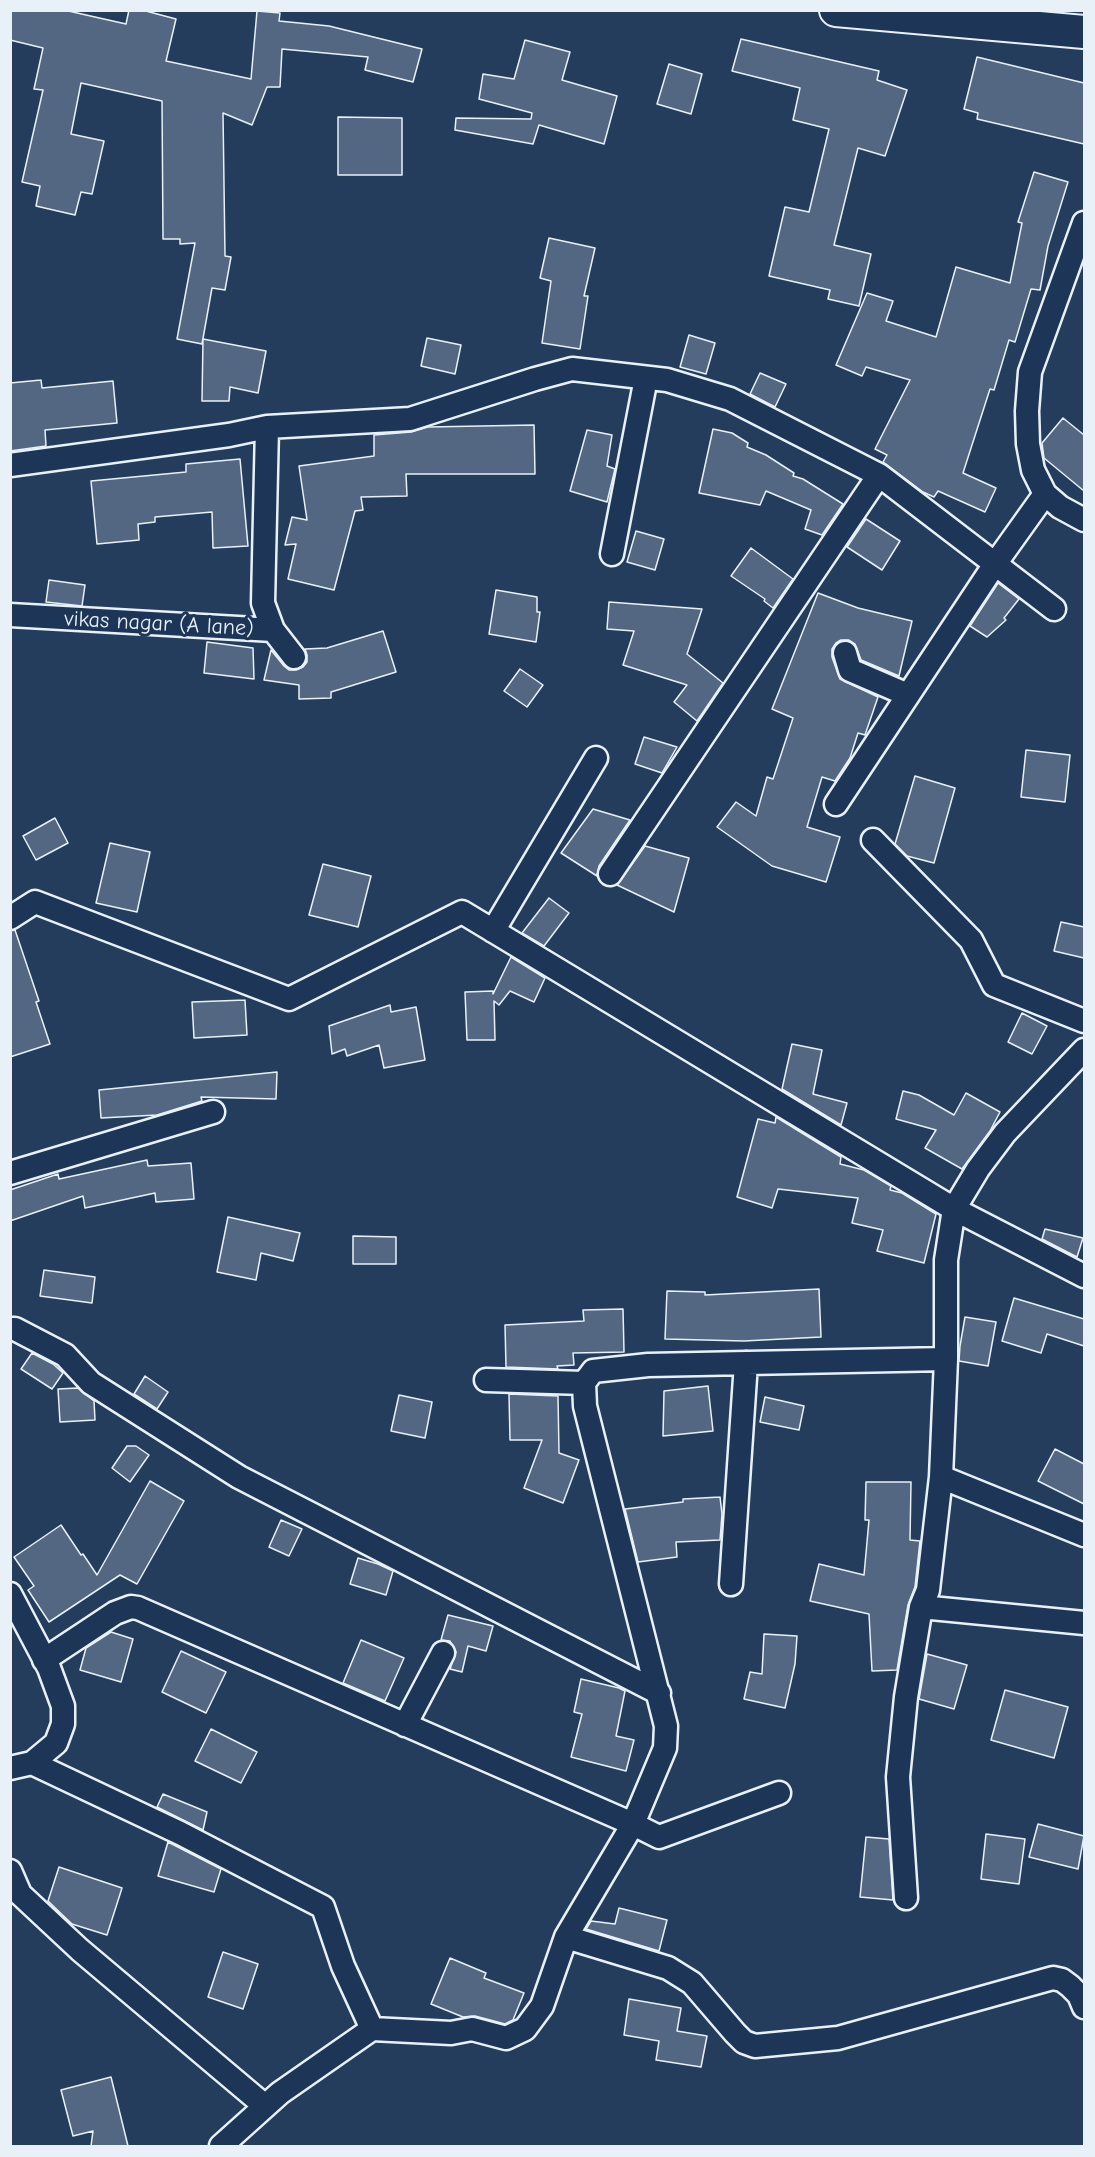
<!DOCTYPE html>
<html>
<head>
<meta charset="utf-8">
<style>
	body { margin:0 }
	#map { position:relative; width:1095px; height:2157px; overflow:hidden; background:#253d5d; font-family:"Comic Neue",sans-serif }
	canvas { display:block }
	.frame { position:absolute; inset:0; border:12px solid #e8f1f8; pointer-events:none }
</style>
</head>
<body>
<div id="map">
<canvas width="1095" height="2157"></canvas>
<div class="frame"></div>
</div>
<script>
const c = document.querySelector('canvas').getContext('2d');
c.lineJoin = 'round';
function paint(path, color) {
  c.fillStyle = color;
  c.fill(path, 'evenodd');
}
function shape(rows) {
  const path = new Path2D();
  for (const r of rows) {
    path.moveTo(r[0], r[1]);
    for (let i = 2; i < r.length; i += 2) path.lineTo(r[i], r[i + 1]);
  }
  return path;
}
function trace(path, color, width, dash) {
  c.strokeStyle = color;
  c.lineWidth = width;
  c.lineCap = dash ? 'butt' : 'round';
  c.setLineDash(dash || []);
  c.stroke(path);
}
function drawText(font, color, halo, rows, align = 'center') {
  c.font = font + ' "Comic Neue",sans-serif';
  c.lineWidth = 6;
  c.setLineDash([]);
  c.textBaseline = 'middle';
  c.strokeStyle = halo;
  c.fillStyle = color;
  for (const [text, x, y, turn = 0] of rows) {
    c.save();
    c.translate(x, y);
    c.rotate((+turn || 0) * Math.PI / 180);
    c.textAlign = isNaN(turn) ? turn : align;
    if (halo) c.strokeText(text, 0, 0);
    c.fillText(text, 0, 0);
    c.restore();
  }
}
const building = shape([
	[10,10,64,10,126,24,129,10,142,10,176,19,166,61,251,79,257,11,280,13,279,21,329,26,422,49,413,82,365,70,368,57,282,49,280,87,267,87,252,125,223,113,225,256,231,257,225,290,212,288,202,344,177,339,195,243,180,244,180,239,163,239,162,101,81,83,71,134,104,141,92,194,81,192,75,215,36,206,40,186,22,182,43,90,34,89,43,48,10,40,10,10],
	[741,39,879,71,877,80,907,90,885,156,858,148,834,245,871,254,859,306,828,299,830,290,769,276,785,207,809,212,829,129,793,120,800,88,732,71,741,39],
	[525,40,570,52,562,80,617,96,604,144,539,125,533,144,455,130,456,118,531,119,532,113,479,99,483,74,514,79,525,40],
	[977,57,1084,83,1084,144,977,119,978,113,964,109,977,57],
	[669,64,702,74,691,114,657,104,669,64],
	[338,117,402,118,402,175,338,175,338,117],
	[1034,172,1068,182,1048,246,1040,290,1031,289,1015,342,1009,340,994,390,990,389,963,473,996,488,985,512,938,491,934,497,923,492,883,462,887,455,875,449,910,380,866,367,862,376,836,365,867,293,893,301,886,321,936,337,956,267,1010,283,1022,223,1018,222,1034,172],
	[549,238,595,248,584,296,588,296,580,349,542,343,551,281,540,278,549,238],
	[689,335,715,343,706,374,680,367,689,335],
	[427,338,461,345,455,374,421,366,427,338],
	[203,339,266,351,258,393,230,387,229,401,202,401,203,339],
	[760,373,786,384,775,407,750,394,760,373],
	[41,380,42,388,113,381,117,423,45,430,46,446,10,451,10,383,41,380],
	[1063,418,1084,435,1084,491,1044,458,1042,443,1063,418],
	[534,425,535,474,406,474,407,496,361,497,363,510,355,511,334,590,288,579,296,544,285,545,292,517,307,520,299,466,374,456,374,435,411,432,428,427,534,425],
	[713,429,732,433,748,443,747,447,766,455,794,473,793,476,803,479,843,504,822,535,805,529,811,510,766,491,760,505,699,493,713,429],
	[587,430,612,435,607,466,615,469,607,502,570,491,587,430],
	[240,459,248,546,213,548,212,512,155,517,155,522,138,524,139,540,97,544,91,481,186,472,186,464,240,459],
	[866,519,900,541,882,570,847,547,866,519],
	[636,531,664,539,655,570,627,562,636,531],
	[751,548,793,579,773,608,764,601,765,599,731,576,751,548],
	[49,580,85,585,82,606,46,602,49,580],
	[998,583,1019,599,1004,618,1006,620,987,637,970,626,998,583],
	[496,590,537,597,537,612,540,612,536,642,489,634,496,590],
	[818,593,858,608,912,621,899,676,861,660,855,644,849,640,841,640,836,643,832,649,832,657,840,679,878,697,865,735,858,733,850,758,835,781,822,777,807,827,840,837,826,882,772,866,717,827,736,802,756,816,767,777,773,779,793,718,772,709,818,593],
	[609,602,702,609,687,654,723,683,697,721,674,702,687,685,623,665,634,631,607,629,609,602],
	[383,631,396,672,331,692,331,698,299,699,299,685,264,680,271,650,284,666,289,670,296,670,303,667,307,662,307,655,305,649,327,648,383,631],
	[207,642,253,648,254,679,204,673,207,642],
	[520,669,543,685,527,707,504,691,520,669],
	[644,737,677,747,662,773,635,764,644,737],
	[1026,750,1070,755,1065,802,1021,797,1026,750],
	[915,776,955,788,934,863,907,856,895,844,915,776],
	[593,809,630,820,599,866,597,876,561,853,593,809],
	[55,818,68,843,36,860,23,836,55,818],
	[110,843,150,852,137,912,96,903,110,843],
	[645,846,689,858,674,912,617,885,645,846],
	[323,864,371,876,358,927,309,915,323,864],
	[549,898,569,913,544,946,522,933,549,898],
	[1061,922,1084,927,1084,958,1054,951,1061,922],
	[15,930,39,1001,36,1002,50,1044,10,1057,10,931,15,930],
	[511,957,545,978,534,1002,510,991,499,1005,494,1001,495,1040,467,1040,465,992,493,991,493,994,511,957],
	[245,1000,247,1035,194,1038,192,1002,245,1000],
	[390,1005,391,1012,416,1007,425,1060,384,1068,379,1045,347,1056,345,1049,332,1054,329,1026,390,1005],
	[1022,1013,1047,1026,1032,1054,1008,1042,1022,1013],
	[792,1044,822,1050,813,1094,847,1103,841,1125,782,1089,792,1044],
	[277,1072,276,1099,201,1097,202,1101,157,1115,101,1118,99,1090,277,1072],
	[903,1091,919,1095,954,1115,966,1093,1000,1112,990,1131,962,1169,925,1148,936,1130,896,1119,903,1091],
	[776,1117,841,1157,840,1164,864,1170,891,1186,890,1190,902,1193,936,1214,924,1263,877,1251,883,1230,852,1223,858,1198,778,1189,772,1208,737,1197,758,1119,775,1123,776,1117],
	[147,1160,148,1166,191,1163,194,1199,156,1202,155,1193,85,1208,83,1196,10,1221,10,1190,58,1174,59,1179,147,1160],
	[228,1217,300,1233,293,1261,261,1253,256,1280,217,1272,228,1217],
	[1045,1229,1083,1238,1077,1257,1042,1239,1045,1229],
	[353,1236,396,1237,396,1264,353,1264,353,1236],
	[44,1270,95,1277,92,1303,40,1296,44,1270],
	[819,1289,821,1337,744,1341,665,1339,667,1291,705,1292,705,1295,819,1289],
	[1014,1298,1084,1319,1084,1346,1047,1334,1041,1353,1002,1341,1014,1298],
	[623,1309,624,1352,573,1353,574,1365,557,1366,558,1369,506,1367,505,1325,584,1321,583,1310,623,1309],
	[965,1317,996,1322,988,1366,959,1361,960,1346,965,1317],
	[32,1353,53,1364,63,1373,52,1389,21,1369,32,1353],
	[145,1376,168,1392,157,1409,134,1394,145,1376],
	[708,1386,713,1431,663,1436,664,1391,708,1386],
	[78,1388,94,1401,95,1420,60,1422,58,1389,78,1388],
	[509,1394,558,1396,559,1453,579,1460,563,1503,524,1488,542,1440,510,1440,509,1394],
	[399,1395,432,1402,425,1438,391,1431,399,1395],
	[765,1397,804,1406,799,1430,760,1422,765,1397],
	[127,1446,136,1446,149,1455,130,1482,112,1468,127,1446],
	[1055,1449,1084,1464,1084,1504,1038,1481,1055,1449],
	[150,1481,184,1501,137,1584,120,1575,49,1622,28,1590,34,1586,14,1557,61,1525,81,1555,83,1554,97,1575,150,1481],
	[866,1482,911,1482,910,1540,920,1541,915,1587,908,1605,897,1670,872,1671,869,1614,810,1601,819,1564,864,1575,869,1520,865,1520,866,1482],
	[720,1497,722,1514,720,1540,676,1542,677,1557,638,1562,625,1509,683,1502,683,1499,720,1497],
	[281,1520,302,1529,289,1556,269,1547,281,1520],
	[358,1558,378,1564,393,1571,386,1595,350,1584,358,1558],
	[448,1615,493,1626,486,1651,468,1646,462,1672,450,1669,456,1652,450,1641,441,1640,448,1615],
	[111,1632,133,1639,121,1682,80,1670,86,1648,111,1632],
	[764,1634,797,1636,795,1664,785,1708,744,1699,750,1672,762,1674,764,1634],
	[361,1640,404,1658,385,1701,343,1683,361,1640],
	[181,1651,226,1672,206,1713,162,1692,181,1651],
	[927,1654,967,1665,954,1709,919,1699,927,1654],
	[581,1679,619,1688,625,1691,616,1736,634,1740,626,1771,571,1757,582,1714,574,1712,581,1679],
	[1005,1690,1068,1707,1054,1758,991,1740,1005,1690],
	[211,1729,257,1752,241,1783,195,1761,211,1729],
	[163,1794,207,1812,203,1830,157,1807,163,1794],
	[1038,1824,1084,1836,1078,1869,1029,1857,1038,1824],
	[986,1834,1025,1839,1019,1884,981,1879,986,1834],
	[866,1837,889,1839,893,1900,860,1897,866,1837],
	[168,1842,221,1869,214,1892,158,1876,168,1842],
	[59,1867,122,1888,107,1935,72,1924,48,1901,59,1867],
	[619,1908,667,1920,659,1951,586,1929,591,1921,615,1924,619,1908],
	[223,1952,258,1964,243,2009,208,1997,223,1952],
	[450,1958,486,1973,484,1978,524,1993,513,2020,505,2024,475,2016,463,2017,431,2004,450,1958],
	[629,1999,681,2008,677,2031,707,2036,701,2067,656,2060,659,2041,624,2035,629,1999],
	[111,2077,128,2146,91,2146,93,2131,73,2136,61,2090,111,2077]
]);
const minor = shape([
	[1084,223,1030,372,1027,411,1028,444,1033,470,1045,494,1060,507,1084,520],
	[267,427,263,603,273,630],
	[10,465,229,435,267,427,410,419,535,379,572,369,667,380,730,399,879,475,1054,609],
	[612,554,646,378],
	[10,615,273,630,294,657],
	[845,653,850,670,908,695],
	[836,804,995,564,1045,494],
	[873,840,971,940,994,985,1084,1021],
	[610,874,879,475],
	[10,918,35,902,289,999,462,912,954,1209,1084,1276],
	[493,931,596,758],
	[10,1173,213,1112],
	[10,1329,15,1329,65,1355,91,1383,239,1477,659,1693],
	[486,1380,584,1383],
	[941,1477,1084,1535],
	[731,1584,746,1363],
	[10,1594,49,1668,63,1706,63,1724,56,1743,32,1763,10,1768],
	[921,1607,1084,1623],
	[44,1660,115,1613,131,1607,138,1608,633,1824,659,1837,779,1793],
	[405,1725,443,1653],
	[32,1763,180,1833,323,1907,343,1966,372,2029],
	[10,1871,20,1894,80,1950,265,2106],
	[906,1898,898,1777,906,1697,921,1607,928,1590,941,1477,946,1359,946,1260,954,1209,978,1169,1005,1133,1084,1050],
	[566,1937,668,1968,692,1983,735,2033,744,2042,755,2046,838,2038,1053,1978,1062,1980,1070,1986,1079,1995,1084,2007],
	[221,2146,280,2093,372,2029,451,2033,472,2029,506,2038,525,2029,542,2006,566,1937,633,1824,665,1748,666,1726,585,1406,584,1383,593,1371,648,1365,946,1359]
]);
const secondary = shape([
	[836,10,1084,32]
]);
const streetNames = [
	["vikas nagar (A lane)",159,624,3]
];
paint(building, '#536782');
trace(building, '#e8f1f8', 1.5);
trace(minor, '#e8f1f8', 27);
trace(secondary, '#e8f1f8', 36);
trace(minor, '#1d3557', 22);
trace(secondary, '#1d3557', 32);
drawText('22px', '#e8f1f8', '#1d3557', streetNames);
</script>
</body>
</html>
